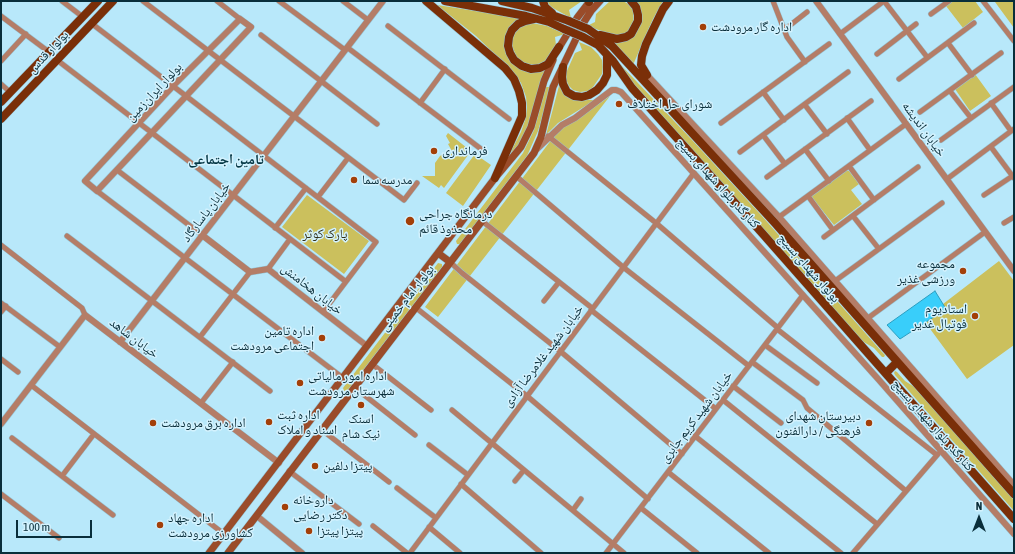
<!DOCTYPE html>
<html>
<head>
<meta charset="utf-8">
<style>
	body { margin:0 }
	#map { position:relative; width:1015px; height:554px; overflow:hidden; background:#b8e8fa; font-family:"Asap Condensed",sans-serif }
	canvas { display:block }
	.frame { position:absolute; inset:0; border:2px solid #092e3a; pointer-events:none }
	.north { position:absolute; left:959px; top:498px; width:40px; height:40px; -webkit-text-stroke:3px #d3f2fe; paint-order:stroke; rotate:0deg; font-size:11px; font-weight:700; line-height:16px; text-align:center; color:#092e3a }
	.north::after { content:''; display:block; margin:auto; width:14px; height:18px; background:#092e3a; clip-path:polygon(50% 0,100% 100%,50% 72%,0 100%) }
	.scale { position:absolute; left:16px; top:520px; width:76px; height:18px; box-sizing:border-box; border:2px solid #092e3a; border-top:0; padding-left:5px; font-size:12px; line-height:14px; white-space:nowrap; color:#092e3a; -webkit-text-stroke:3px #d3f2fe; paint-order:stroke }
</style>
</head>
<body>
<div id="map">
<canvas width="1015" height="554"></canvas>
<div class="frame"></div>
<div class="north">N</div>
<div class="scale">100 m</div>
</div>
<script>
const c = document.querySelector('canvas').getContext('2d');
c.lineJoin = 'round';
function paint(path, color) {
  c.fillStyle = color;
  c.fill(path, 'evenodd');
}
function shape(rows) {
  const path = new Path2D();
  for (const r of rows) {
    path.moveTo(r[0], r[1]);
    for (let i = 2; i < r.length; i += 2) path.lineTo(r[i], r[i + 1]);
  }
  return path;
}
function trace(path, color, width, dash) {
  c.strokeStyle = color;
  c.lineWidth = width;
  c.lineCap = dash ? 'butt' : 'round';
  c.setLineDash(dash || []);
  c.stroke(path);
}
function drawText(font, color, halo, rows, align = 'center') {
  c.font = font + ' "Asap Condensed","Noto Naskh Arabic",sans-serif';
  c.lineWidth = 3;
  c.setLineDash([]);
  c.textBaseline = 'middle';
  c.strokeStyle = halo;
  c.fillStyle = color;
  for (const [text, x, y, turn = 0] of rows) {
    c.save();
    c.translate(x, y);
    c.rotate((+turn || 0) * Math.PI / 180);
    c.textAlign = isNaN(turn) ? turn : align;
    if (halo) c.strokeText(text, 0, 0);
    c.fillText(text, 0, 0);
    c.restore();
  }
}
const green = shape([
	[547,1,582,1,569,10,571,18,551,7],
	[610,1,623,1,630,5,633,10,634,22,627,33,621,35,613,35,587,26,595,22,596,14],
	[635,1,663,1,653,19,633,65,609,41,615,42,627,40,633,36,637,31,640,24],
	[953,1,975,1,983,12,963,28,946,6],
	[996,1,1014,1,1014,28,995,2],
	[437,5,522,18,512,24,506,34,504,44,513,64,548,68,530,125,509,162,512,149,521,132,525,120,527,107,526,97,521,83,512,71,476,36],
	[532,23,547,26,565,34,555,37,556,45,545,61,537,65,528,64,521,61,516,56,511,43,514,33,519,28,525,24],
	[579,42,591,47,598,54,602,60,603,67,602,74,593,87,588,91,580,92,573,90,569,86,566,80,566,73,575,53,582,50],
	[619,63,693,141,761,215,882,352,885,355,884,357,882,357,874,348,862,341,730,191,637,91],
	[975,74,991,96,970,111,955,89],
	[560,82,582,100,595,100,558,123,546,135],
	[546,87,549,87,550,90,538,131,527,156,460,244,457,244,456,241,523,153,534,130],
	[610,96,438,317,425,307,561,127,572,123],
	[448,133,471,151,444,188,441,185,439,188,422,176,435,176,435,163,440,156,444,153,445,156,453,153,448,144,450,143,446,136],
	[475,154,491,165,463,206,446,193],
	[846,170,849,171,859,184,851,190,862,204,834,225,810,195],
	[307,195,369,241,344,274,282,227],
	[999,261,1014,281,1014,345,967,379,925,322,945,309,943,304],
	[438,263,442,264,442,267,348,390,344,391,343,388],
	[895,371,897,372,905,381,916,388,1014,500,1014,511,895,375,894,373]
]);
const water = shape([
	[935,291,946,309,900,339,887,325,935,291]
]);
const minor = shape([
	[62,1,83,17],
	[143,1,404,200,417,183],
	[217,1,240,19],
	[279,1,345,50],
	[343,1,368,20],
	[773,1,787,37,805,62],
	[884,1,927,57],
	[983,1,1014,41],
	[931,14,949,1],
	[1,16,49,52],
	[91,23,376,242,323,312],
	[388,26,509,119],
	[784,30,807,12],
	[840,34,884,1],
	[261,35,377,124],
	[948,43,972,75],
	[348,48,485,152],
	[877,54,916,24],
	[57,60,345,281],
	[1,61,26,34],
	[899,79,974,23],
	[1,84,10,92],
	[950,91,971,118],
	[763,92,784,120],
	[420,103,445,69],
	[991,103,1011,131],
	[805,105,827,134],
	[920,112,1001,53],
	[847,118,870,150],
	[721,123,829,44],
	[763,135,785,164],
	[548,136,656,223,778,328],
	[941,140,1014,87],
	[991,147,1014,178],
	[805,149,829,181],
	[740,152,848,72],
	[849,166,874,200],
	[117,170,202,235],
	[516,176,623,267,749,366],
	[767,177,871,101],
	[947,179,1014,129],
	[97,191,343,378],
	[984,195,1014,175],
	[808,196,833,230],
	[318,197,348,158],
	[853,216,879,249],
	[779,217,906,124],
	[482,221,592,308],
	[1004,223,1014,217],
	[275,228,306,188],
	[67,236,270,391],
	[824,237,918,167],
	[1,245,82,308,85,315],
	[450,262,462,273,560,351,682,454],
	[268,269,290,239],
	[835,281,942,203],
	[544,301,559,282],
	[1,303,60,347],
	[415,307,527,396,648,499],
	[591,310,716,409],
	[1,312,6,306],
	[868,318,985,232],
	[777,329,937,455],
	[200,337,250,272],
	[765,345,817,383],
	[1,359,18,372],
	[752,362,803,400,807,408,906,491],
	[372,364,431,410],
	[31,385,224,534],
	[733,386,781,423],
	[354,387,415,435],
	[723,400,877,524],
	[201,403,233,362],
	[452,410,624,553],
	[322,430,389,482],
	[695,436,841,553],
	[12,438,113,515],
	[429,445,468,475],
	[289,471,359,524],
	[668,472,769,553],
	[62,476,94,434],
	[515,481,524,470],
	[461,484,541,553],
	[397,488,436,518],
	[1,494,59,538],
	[641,508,697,553],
	[573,510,581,499],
	[373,526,407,553],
	[429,527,460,553],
	[410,553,694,173],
	[606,553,803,295],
	[853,553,938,454]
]);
const tertiary = shape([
	[816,1,1014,271],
	[240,19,251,27,97,191,85,181,173,86,240,19],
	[647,75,779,217,1014,485],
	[537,149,562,125,575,118,612,90,616,90,621,92,879,380,1014,534],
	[202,235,250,272,268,269,367,346],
	[120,342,383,1],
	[1,424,85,315,279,463],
	[257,516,302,553]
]);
const secondary = shape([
	[557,51,577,18,590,1],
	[438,253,450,262],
	[209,553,495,178,521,147,531,127,544,81,553,60],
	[228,553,534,153,541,137,553,87,584,22,591,11,600,1]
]);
const primary = shape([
	[426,1,505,68,514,79,519,91,522,103,522,116,495,178],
	[445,1,526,16,549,22,564,29],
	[502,1,532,8,569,21],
	[543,1,545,7,552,13],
	[589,2,589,1],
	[534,19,525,21,518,24,512,30,509,37,508,46,510,53,514,60,522,66,531,69,540,68,548,64,559,47],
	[588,29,612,46,774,222,1014,494],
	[600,35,617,39,626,37,631,34,638,21,638,15,636,7,631,1],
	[583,37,598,45,613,61,632,88,762,233,1014,519],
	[563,67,562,77,563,84,567,92,574,96,582,97,589,95,597,90,603,83,607,75,607,55],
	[647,75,641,65,642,56,646,44,663,9,669,1],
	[1,102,98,1],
	[1,119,113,1],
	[886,373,897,362]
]);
const primaryBridge = shape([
	[569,21,588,29],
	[564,29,583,37]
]);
const markers = [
	[703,27,4,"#a33f08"],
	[619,104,4,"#a33f08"],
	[434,151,4,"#a33f08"],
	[354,180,4,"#a33f08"],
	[410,221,5,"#a33f08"],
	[963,271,4,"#a33f08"],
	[975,316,4,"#a33f08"],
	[322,338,4,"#a33f08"],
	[300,383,4,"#a33f08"],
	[361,405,4,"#a33f08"],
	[269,422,4,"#a33f08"],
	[153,423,4,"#a33f08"],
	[869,423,4,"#a33f08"],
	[315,466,4,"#a33f08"],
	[285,507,4,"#a33f08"],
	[160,525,4,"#a33f08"],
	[309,531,4,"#a33f08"]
];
const poiNames = [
	["اداره گار مرودشت",711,27],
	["شورای حل اختلاف",627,104],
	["فرمانداری",442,151],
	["مدرسه سما",362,180],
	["درمانگاه جراحی",419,214],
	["محذوذ قائم",419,229],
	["مجموعه",955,264,"right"],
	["ورزشی غذیر",955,279,"right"],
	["استادیوم",967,309,"right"],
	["فوتبال غدیر",967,324,"right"],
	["اداره تامین",314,331,"right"],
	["اجتماعی مرودشت",314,346,"right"],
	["اداره امور مالیاتی",308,376],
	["شهرستان مرودشت",308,391],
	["اداره ثبت",277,415],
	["اسناد و املاک",277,430],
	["دبیرستان شهدای",861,416,"right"],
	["فرهنگی / دارالفنون",861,431,"right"],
	["اسنک",361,419,"center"],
	["نیک شام",361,434,"center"],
	["اداره برق مرودشت",161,423],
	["پیتزا دلفین",323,466],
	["داروخانه",293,500],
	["دکتر رضایی",293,515],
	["اداره جهاد",168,518],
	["کشاورزی مرودشت",168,533],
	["پیتزا پیتزا",317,531]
];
const streetNames = [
	["بولوار قدس",48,52,-47],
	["بولوار ایران‌زمین",154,92,-47],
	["خیابان اندیشه",924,129,54],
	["کنارگذر بلوار شهدای بسیج",718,183,48],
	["خیابان پاسارگاد",206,212,-53],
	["بولوار شهدای بسیج",809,268,49],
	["خیابان هخامنش",312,289,38],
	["بولوار امام خمینی",407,298,-52],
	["خیابان شاهد",134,338,37],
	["خیابان شهید غلامرضا آزادی",543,356,-53],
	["خیابان شهید کریم جابری",696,417,-53],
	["کنارگذر بلوار شهدای بسیج",933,425,49]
];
const parkNames = [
	["پارک کوثر",325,234]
];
const neighbourhoodNames = [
	["تامین اجتماعی",226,160]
];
paint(green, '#cbc05d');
paint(water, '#39cefa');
trace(water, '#2b9ec0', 1);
trace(minor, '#95c3d4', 6);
trace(tertiary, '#95c3d4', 7);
trace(secondary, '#95c3d4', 8);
trace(primary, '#95c3d4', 9);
trace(minor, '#b47d67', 5);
trace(tertiary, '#b47d67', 6);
trace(secondary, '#9a4c2a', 7);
trace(primary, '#7a2f08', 8);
trace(primaryBridge, '#95c3d4', 9, []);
trace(primaryBridge, '#7a2f08', 8);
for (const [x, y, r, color] of markers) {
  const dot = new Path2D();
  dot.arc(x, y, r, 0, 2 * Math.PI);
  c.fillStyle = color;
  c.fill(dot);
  trace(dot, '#d3f2fe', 1.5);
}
drawText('13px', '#092e3a', '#d3f2fe', poiNames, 'left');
drawText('13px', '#092e3a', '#d3f2fe', streetNames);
drawText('13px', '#302e15', '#d3f2fe', parkNames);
drawText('bold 14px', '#053745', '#d3f2fe', neighbourhoodNames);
</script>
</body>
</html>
